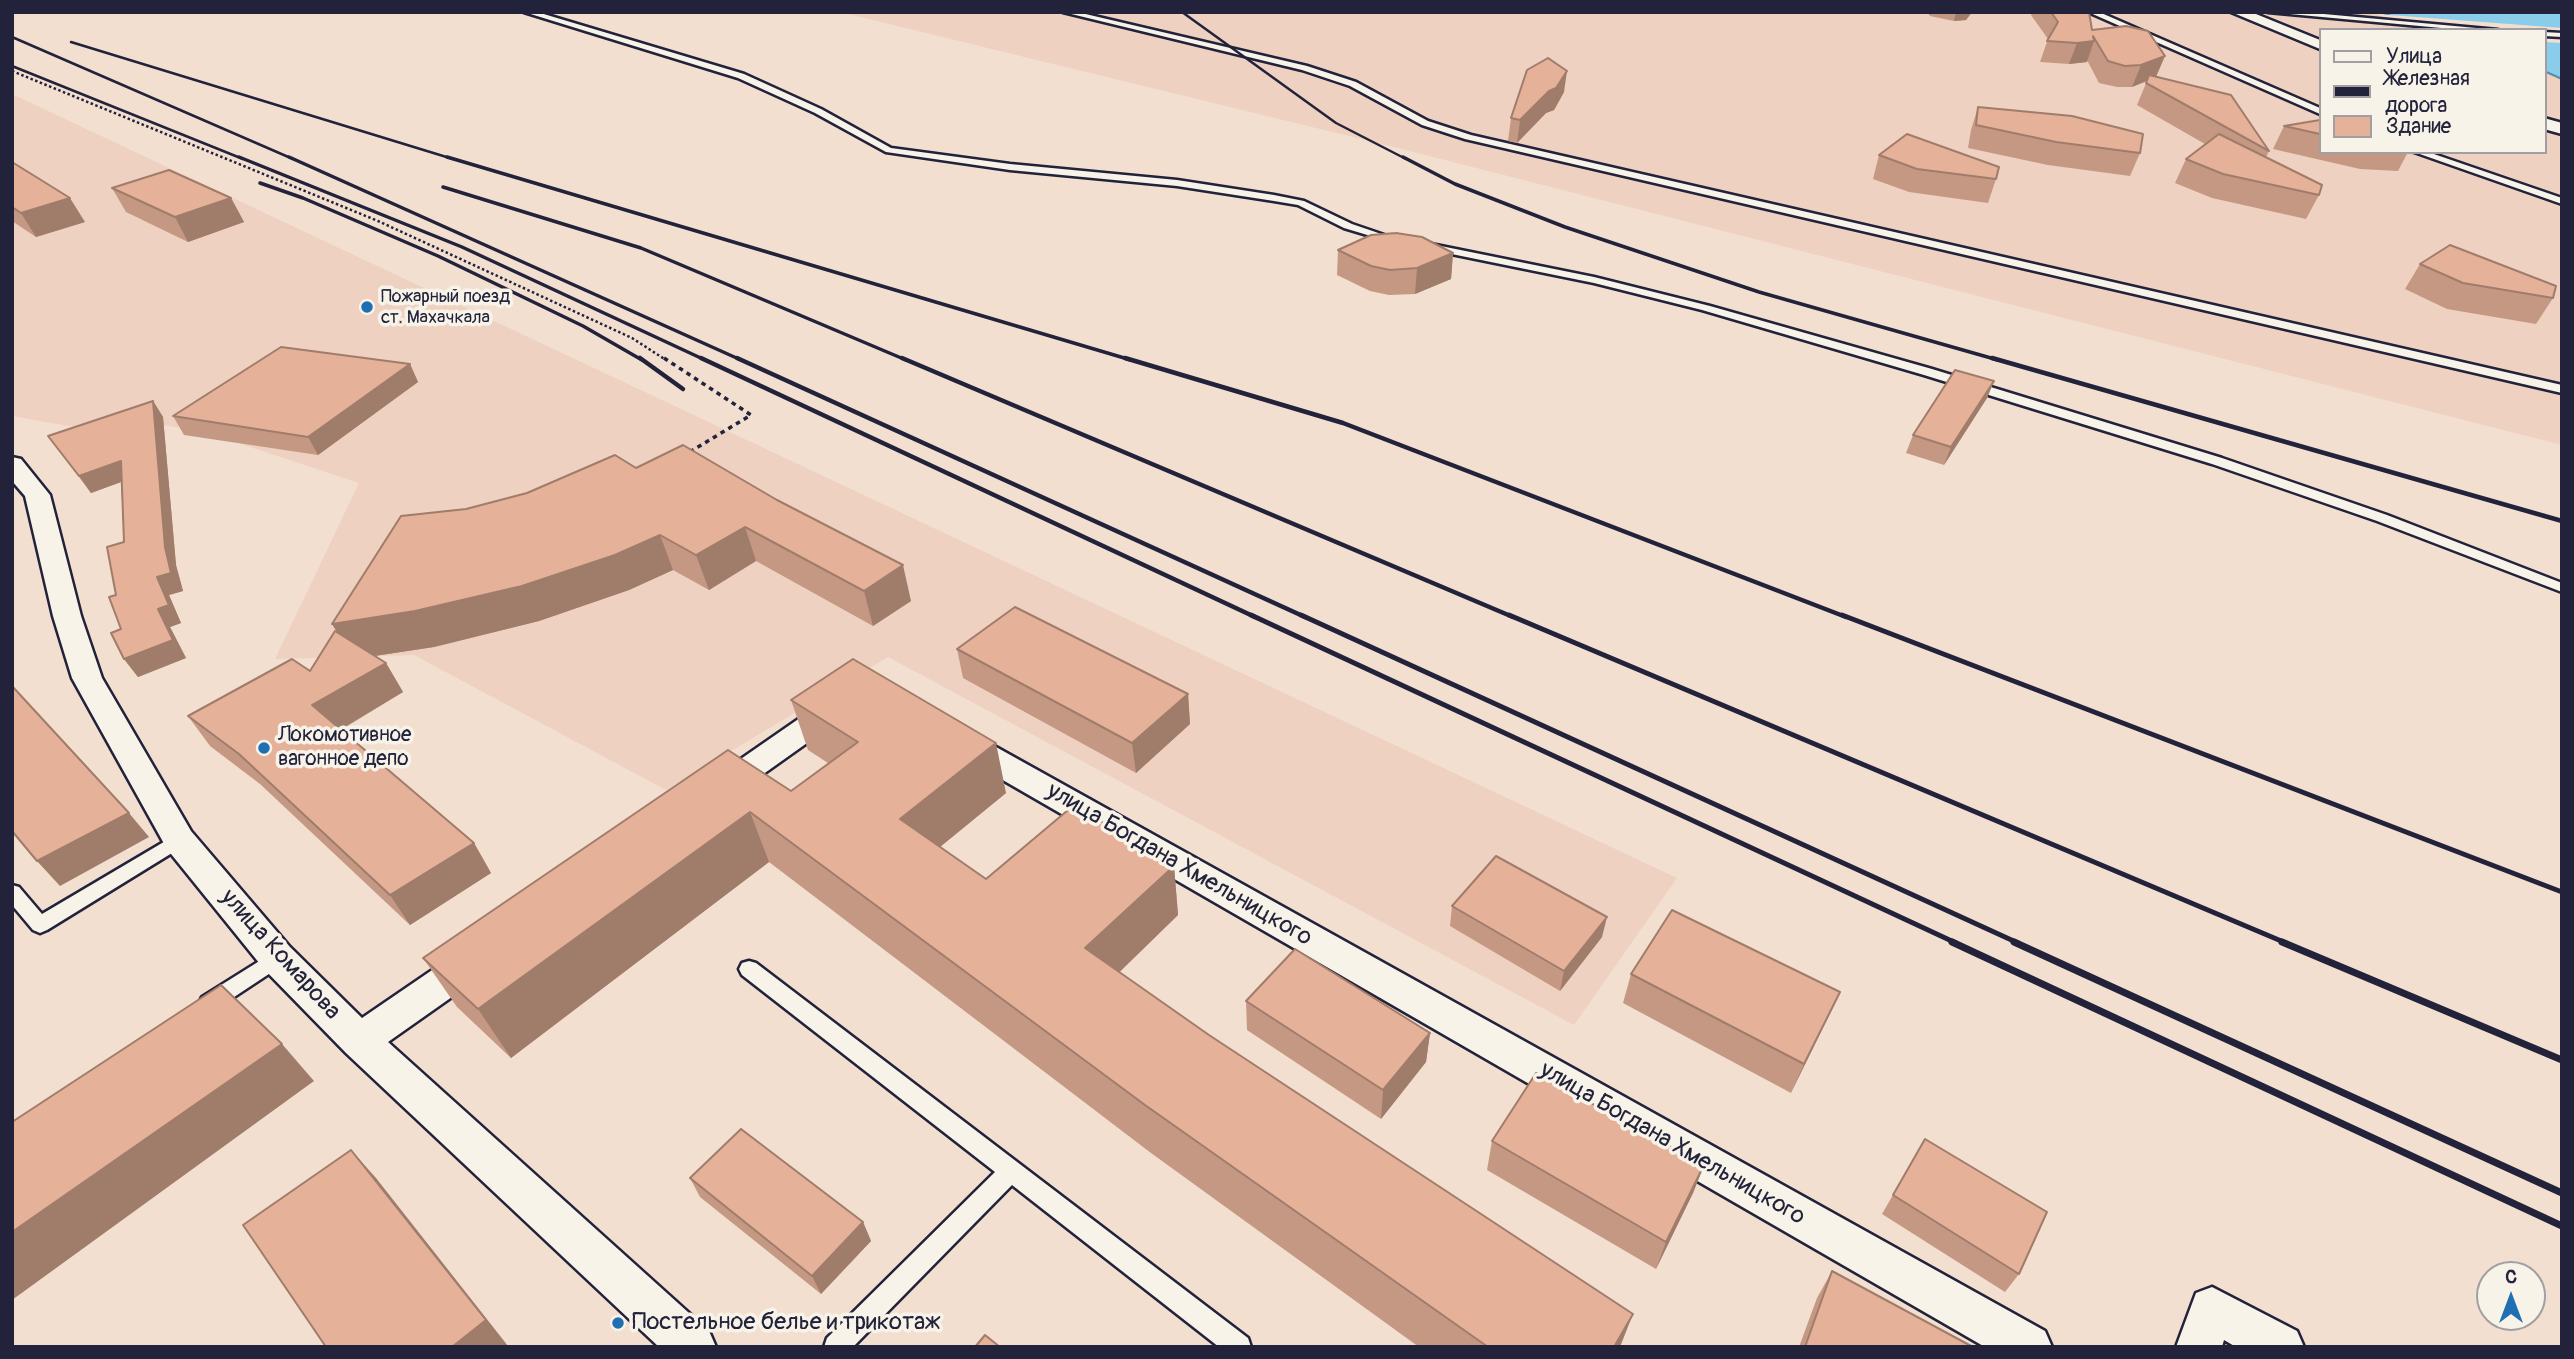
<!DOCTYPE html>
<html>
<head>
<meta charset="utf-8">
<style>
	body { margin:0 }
	#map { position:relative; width:2574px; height:1359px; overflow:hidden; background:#f2dfd0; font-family:Pangolin,sans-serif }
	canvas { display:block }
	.frame { position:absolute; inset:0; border:14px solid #22223b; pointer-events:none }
	.legend { position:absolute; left:2319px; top:28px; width:228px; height:126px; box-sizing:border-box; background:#f7f3e8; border:2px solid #a29fa3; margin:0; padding:9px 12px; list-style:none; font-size:21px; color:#22223b }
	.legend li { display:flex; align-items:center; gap:14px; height:35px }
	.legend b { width:35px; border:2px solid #a29fa3 }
	.north { position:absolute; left:2476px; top:1261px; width:70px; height:70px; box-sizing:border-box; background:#f7f3e8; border:2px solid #a29fa3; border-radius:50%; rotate:0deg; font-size:19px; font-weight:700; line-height:28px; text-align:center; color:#22223b }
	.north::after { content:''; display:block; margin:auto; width:24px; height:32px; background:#1f6fb2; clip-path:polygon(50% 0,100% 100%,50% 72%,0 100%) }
</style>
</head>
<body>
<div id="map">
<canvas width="2574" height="1359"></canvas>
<div class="frame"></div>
<ul class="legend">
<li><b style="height:9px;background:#f7f3e8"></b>Улица</li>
<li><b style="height:9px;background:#22223b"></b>Железная дорога</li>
<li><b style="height:19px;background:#e5b199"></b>Здание</li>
</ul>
<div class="north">С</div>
</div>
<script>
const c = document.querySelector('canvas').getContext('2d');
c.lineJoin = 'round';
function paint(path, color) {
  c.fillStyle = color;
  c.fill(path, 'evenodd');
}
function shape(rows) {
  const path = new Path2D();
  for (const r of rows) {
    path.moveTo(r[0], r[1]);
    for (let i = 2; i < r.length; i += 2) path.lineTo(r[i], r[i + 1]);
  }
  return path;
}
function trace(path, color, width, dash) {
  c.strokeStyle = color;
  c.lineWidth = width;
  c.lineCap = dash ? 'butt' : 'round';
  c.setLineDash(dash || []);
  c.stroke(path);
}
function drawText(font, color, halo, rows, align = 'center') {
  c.font = font + ' Pangolin,sans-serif';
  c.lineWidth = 7;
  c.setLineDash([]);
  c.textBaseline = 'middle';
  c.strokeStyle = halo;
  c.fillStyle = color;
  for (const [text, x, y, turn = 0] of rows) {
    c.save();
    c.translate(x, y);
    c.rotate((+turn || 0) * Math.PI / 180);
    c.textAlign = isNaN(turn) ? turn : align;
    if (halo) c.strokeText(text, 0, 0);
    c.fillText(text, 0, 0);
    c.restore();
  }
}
const built = shape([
	[840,12,2380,12,2429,30,2320,30,2320,152,2544,152,2544,71,2562,79,2562,445,1394,147],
	[12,94,1677,878,1574,1025,888,657,666,790,414,655,275,659,359,483,205,432,111,416,86,429,12,416]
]);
const water = shape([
	[2380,12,2562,12,2562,79,2544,71,2544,30,2429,30,2380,12]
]);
const pier = shape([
	[2377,14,2562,28,2562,43,2544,42,2544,30,2418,30]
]);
const pathFar1 = shape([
	[12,71,378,221,632,338,666,360]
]);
const path = shape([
	[664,358,751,415,688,453]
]);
const lane = shape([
	[524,12,537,12,744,74,821,109,891,148,1010,164,1177,180,1274,195,1304,201,1352,224,1399,240,1394,243,1344,228,1298,205,1274,201,1177,186,1010,170,886,152,815,113,738,78,524,12],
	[1063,12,1077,12,1307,66,1356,82,1428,121,1471,135,2562,385,2562,393,1465,139,1422,125,1350,86,1302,70,1063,12],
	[2088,12,2099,12,2320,108,2320,114,2088,12],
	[2268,12,2302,12,2498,30,2463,30,2268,12],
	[2544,32,2562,33,2562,37,2544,36,2544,32],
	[2414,152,2428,152,2562,198,2562,204,2414,152],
	[1426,243,1594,277,1710,306,1932,369,2222,458,2387,515,2562,583,2562,592,2377,521,2212,464,1924,375,1702,310,1594,283,1422,248,1421,246,1426,243],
	[179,833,185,835,188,840,185,845,47,930,40,933,33,930,12,905,12,885,19,887,42,914,179,833],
	[277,950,284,952,287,958,284,964,216,1009,209,1011,202,1009,199,1003,202,997,277,950],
	[749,961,756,963,1248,1338,1251,1347,1219,1347,1012,1185,853,1347,824,1347,827,1338,995,1172,742,975,739,969,742,963,749,961]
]);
const street = shape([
	[2231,12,2251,12,2320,40,2320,49,2231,12],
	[2544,118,2562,123,2562,134,2544,129,2544,118],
	[12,457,21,459,50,495,81,616,102,678,191,831,290,947,362,1018,460,951,473,947,486,951,491,962,486,973,388,1042,709,1331,716,1347,659,1347,346,1053,264,969,167,849,72,678,53,616,25,496,12,481,12,457],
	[834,699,845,702,849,709,845,716,731,797,720,801,709,797,704,789,709,781,823,702,834,699],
	[967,734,978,737,2045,1331,2052,1347,1985,1347,956,753,951,745,956,737,967,734],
	[2212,1287,2297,1331,2304,1347,2236,1347,2224,1340,2222,1347,2176,1347,2196,1293,2212,1287]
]);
const railFar4 = shape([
	[1182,12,1336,123,1406,159],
	[12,37,293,159],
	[71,42,453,159],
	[12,66,243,159]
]);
const railFar3 = shape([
	[239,157,462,247,705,360],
	[289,157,741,360],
	[447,157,1131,360],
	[1403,157,1455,184,1565,227,1759,292,1998,360],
	[260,183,303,198,438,256,583,326,642,360],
	[443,187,641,248,906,360]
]);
const railFar2 = shape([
	[640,358,683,389],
	[701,358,1255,617],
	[737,358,1305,617],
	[902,358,1513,617],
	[1125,358,1343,423,1846,617],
	[1992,358,2562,521]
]);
const railFar1 = shape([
	[1251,615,1956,943],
	[1301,615,2018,943],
	[1509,615,2286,943],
	[1842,615,2562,892]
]);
const rail = shape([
	[1952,942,2562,1226],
	[2014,942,2562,1193],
	[2282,942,2562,1060]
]);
const wall = shape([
	[1927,12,1972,12,1966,20,1954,21,1930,16],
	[2032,12,2089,12,2092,30,2156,76,2269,151,2266,157,2319,195,2306,219,2212,198,2175,183,2186,159,2205,144,2137,105,2147,81,2132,87,2117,87,2099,83,2087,60,2087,62,2069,64,2040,62,2048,39,2031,15],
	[1564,92,1554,110,1546,113,1517,143,1508,141,1511,118],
	[1978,107,2140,153,2130,176,2048,165,1968,148,1971,130],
	[2320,120,2320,152,2408,152,2398,171,2360,169,2273,149,2284,126],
	[1879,155,1996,179,1988,203,1909,192,1873,179],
	[12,162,85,222,36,237,12,221],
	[112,188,231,198,244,222,188,242,126,212],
	[1338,250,1453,253,1451,279,1415,294,1389,295,1370,291,1337,275],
	[2420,264,2553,298,2536,324,2447,309,2405,289],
	[410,364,418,382,318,455,184,435,173,416],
	[1994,381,1987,398,1944,465,1906,453,1913,435],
	[153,401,163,417,176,565,183,591,169,595,181,623,170,627,186,658,138,677,124,659,121,629,124,542,121,482,91,493,48,436],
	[636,468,911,601,873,626,756,561,709,590,673,570,629,590,539,621,434,647,375,656,386,663,403,692,341,730,474,843,491,873,410,925,260,784,210,746,188,716,310,671,338,633,332,624,466,509],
	[957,649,1188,694,1190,724,1136,773,963,678],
	[791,700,1006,793,940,847,986,879,1174,866,1178,915,1119,972,1620,1347,1419,1347,1151,1153,769,862,511,1058,457,1007,423,958,791,791,828,763,808,750],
	[1452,906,1602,937,1560,991,1450,926],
	[1631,974,1840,992,1791,1093,1623,1003],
	[1246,1001,1430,1033,1426,1062,1381,1119,1247,1030],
	[1925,1139,2019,1274,2005,1292,1882,1214],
	[1492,1141,1704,1165,1693,1193,1656,1269,1487,1170],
	[690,1178,863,1222,871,1241,821,1294,700,1197],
	[1832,1271,1973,1347,1799,1347,1817,1298]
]);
const shadedWall = shape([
	[1956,12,1972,12,1966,20,1954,21],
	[2094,41,2087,62,2069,64,2077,43],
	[2165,56,2156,77,2132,87,2141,65],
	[1567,71,1564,92,1554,110,1546,113,1517,143,1520,120],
	[70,198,85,222,36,237,21,213],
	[231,198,244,222,188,242,175,217],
	[1453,253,1451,279,1415,294,1417,268],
	[410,364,418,382,318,455,308,437],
	[1994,381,1987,398,1944,465,1951,447],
	[153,401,163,417,176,565,183,591,169,595,181,623,170,627,186,658,138,677,124,659,158,609,157,577,165,547],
	[121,461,132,478,91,493,79,476],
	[745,527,756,561,709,590,696,555],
	[660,535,673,570,629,590,539,621,434,647,354,659,332,624],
	[903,565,911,601,873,626,864,591],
	[386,663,403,692,331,735,312,705],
	[1188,694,1190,724,1136,773,1132,743],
	[996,743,1006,793,913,869,900,819],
	[750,812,769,862,511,1058,478,1009],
	[129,813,149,837,60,886,37,861],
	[474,843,491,873,410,925,390,895],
	[1174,866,1178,915,1093,998,1085,948],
	[1607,917,1602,937,1560,991,1564,971],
	[1840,992,1826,1021,1791,1093,1804,1064],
	[1430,1033,1426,1062,1381,1119,1383,1090],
	[282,1044,314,1081,12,1300,12,1232],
	[351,1150,376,1178,508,1346,507,1347,452,1347],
	[1704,1165,1693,1193,1656,1269,1666,1242],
	[863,1222,871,1241,821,1294,812,1276],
	[1633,1314,1620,1347,1614,1347]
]);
const building = shape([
	[2051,12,2089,12,2092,30,2126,26,2148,31,2165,56,2141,65,2125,66,2108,61,2093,36,2094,41,2077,43,2047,41,2058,22,2051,12],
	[1548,58,1567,71,1556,88,1549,91,1520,120,1511,118,1527,70,1548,58],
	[2149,75,2231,95,2269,151,2146,83,2149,75],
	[1978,107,2072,116,2143,134,2140,153,2056,142,1976,125,1978,107],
	[2320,120,2320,134,2284,126,2320,120],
	[1907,134,1999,167,1996,179,1917,169,1879,155,1907,134],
	[2219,134,2322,185,2319,195,2223,174,2186,159,2219,134],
	[12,162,70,198,21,213,12,207,12,162],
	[169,170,231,198,175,217,112,188,169,170],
	[1396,233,1422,237,1453,253,1417,268,1390,270,1371,266,1338,250,1371,235,1396,233],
	[2450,245,2556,286,2553,298,2463,283,2420,264,2450,245],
	[281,347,410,364,308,437,173,416,281,347],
	[1955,370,1994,381,1951,447,1913,435,1955,370],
	[153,401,165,547,171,573,157,577,169,605,158,609,173,640,124,659,111,633,121,629,109,597,116,595,107,547,124,542,121,461,79,476,48,436,153,401],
	[683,445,777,500,903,565,864,591,745,527,696,555,660,535,615,555,522,586,415,611,332,624,401,516,466,509,527,493,615,455,636,468,683,445],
	[1015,607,1188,694,1132,743,957,649,1015,607],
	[335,631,386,663,312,705,474,843,390,895,239,754,188,716,292,659,310,671,335,631],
	[853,659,996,743,900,819,986,879,1074,805,1174,866,1085,948,1209,1035,1633,1314,1614,1347,1488,1347,1145,1105,750,812,478,1009,423,958,728,750,791,791,858,742,791,700,853,659],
	[12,686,129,813,37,861,12,831,12,686],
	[1496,856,1607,917,1564,971,1452,906,1496,856],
	[1672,910,1840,992,1804,1064,1631,974,1672,910],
	[1295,949,1430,1033,1383,1090,1246,1001,1295,949],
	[221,985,282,1044,12,1232,12,1122,221,985],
	[1536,1073,1704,1165,1666,1242,1492,1141,1536,1073],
	[741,1129,863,1222,812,1276,690,1178,741,1129],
	[1925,1139,2047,1212,2019,1274,1893,1195,1925,1139],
	[351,1150,486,1320,452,1347,326,1347,243,1225,351,1150],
	[1832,1271,1973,1347,1805,1347,1832,1271],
	[985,1335,1000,1347,975,1347,985,1335]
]);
const markers = [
	[367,307,7,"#1f6fb2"],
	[264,748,7,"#1f6fb2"],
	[618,1323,7,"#1f6fb2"]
];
const farPoinames = [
	["Пожарный поезд",381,297],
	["ст. Махачкала",381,318]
];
const poiNames = [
	["Локомотивное",278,736],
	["вагонное депо",278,760]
];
const nearStreetnames = [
	["улица Богдана Хмельницкого",1179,865,30],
	["улица Комарова",280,955,48],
	["улица Богдана Хмельницкого",1672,1144,30]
];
const nearPoinames = [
	["Постельное белье и трикотаж",632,1323]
];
paint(built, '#eed1c0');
paint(water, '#89cdea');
trace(water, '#6089a4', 2);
paint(pier, '#f2dfd0');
trace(lane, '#22223b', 5);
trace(street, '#22223b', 5);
trace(pathFar1, '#22223b', 2.5, [2.5, 2.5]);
trace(path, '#22223b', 3.5, [4.5, 4.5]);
paint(lane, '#f7f3e8');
paint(street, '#f7f3e8');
trace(railFar4, '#22223b', 2.5);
trace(railFar3, '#22223b', 3.5);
trace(railFar2, '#22223b', 4.5);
trace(railFar1, '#22223b', 5);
trace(rail, '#22223b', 7);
paint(wall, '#c59884');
paint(shadedWall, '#a07c6b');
paint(building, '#e5b199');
trace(building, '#a07c6b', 2);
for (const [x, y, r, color] of markers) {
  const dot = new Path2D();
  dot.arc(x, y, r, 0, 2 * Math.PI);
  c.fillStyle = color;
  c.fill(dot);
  trace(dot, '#f7f3e8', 2.5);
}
drawText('18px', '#22223b', '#f7f3e8', farPoinames, 'left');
drawText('21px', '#22223b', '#f7f3e8', poiNames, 'left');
drawText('24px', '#22223b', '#f7f3e8', nearStreetnames);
drawText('24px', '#22223b', '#f7f3e8', nearPoinames, 'left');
</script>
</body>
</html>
